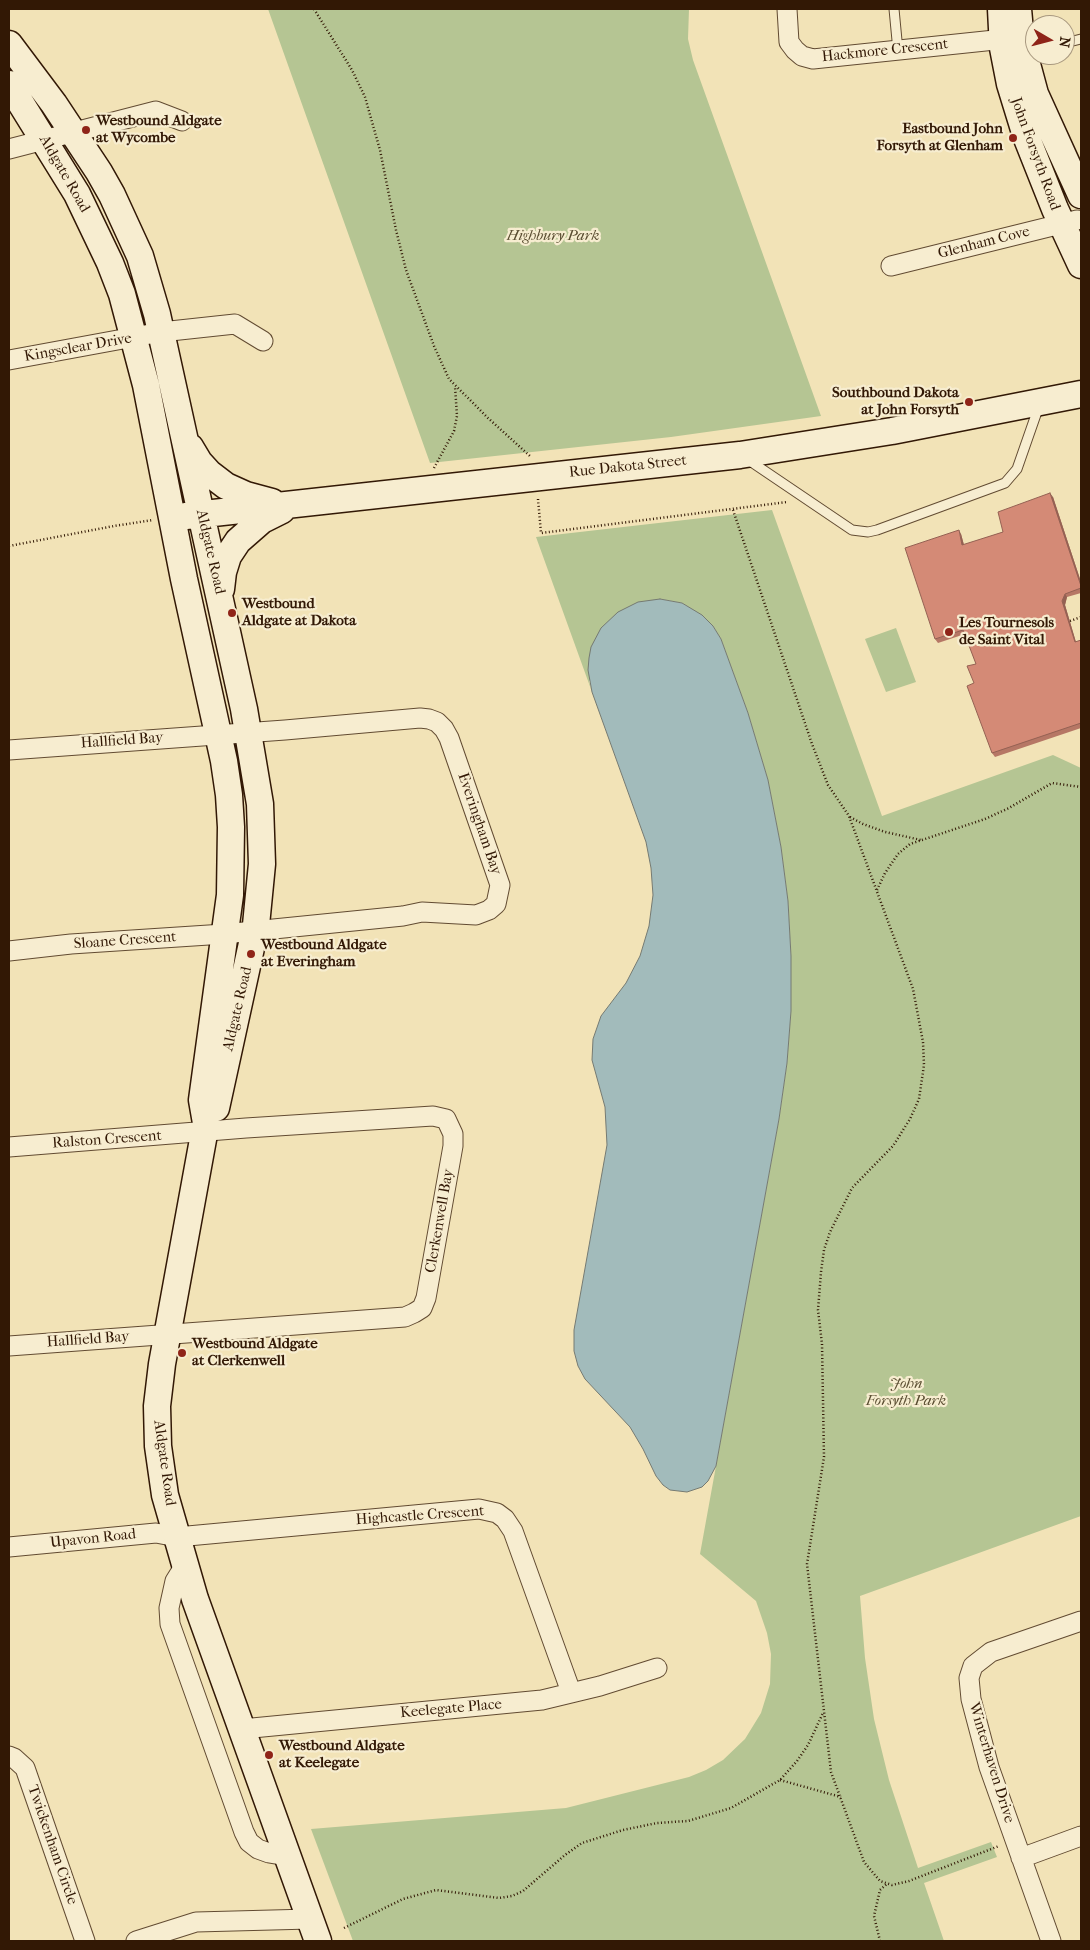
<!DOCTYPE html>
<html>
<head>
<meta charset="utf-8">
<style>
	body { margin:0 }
	#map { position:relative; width:1090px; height:1950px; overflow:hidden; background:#f2e3b7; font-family:"IM FELL French Canon",serif }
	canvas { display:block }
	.frame { position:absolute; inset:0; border:10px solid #321805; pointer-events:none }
	.north { position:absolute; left:1025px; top:15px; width:50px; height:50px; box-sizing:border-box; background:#f7edd0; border:1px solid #a8987f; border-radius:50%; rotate:98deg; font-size:14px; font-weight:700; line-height:20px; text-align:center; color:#321805 }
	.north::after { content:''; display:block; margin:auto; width:18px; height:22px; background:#8f2418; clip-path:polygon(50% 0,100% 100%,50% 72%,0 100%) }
</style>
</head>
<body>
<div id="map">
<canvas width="1090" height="1950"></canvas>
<div class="frame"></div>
<div class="north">N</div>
</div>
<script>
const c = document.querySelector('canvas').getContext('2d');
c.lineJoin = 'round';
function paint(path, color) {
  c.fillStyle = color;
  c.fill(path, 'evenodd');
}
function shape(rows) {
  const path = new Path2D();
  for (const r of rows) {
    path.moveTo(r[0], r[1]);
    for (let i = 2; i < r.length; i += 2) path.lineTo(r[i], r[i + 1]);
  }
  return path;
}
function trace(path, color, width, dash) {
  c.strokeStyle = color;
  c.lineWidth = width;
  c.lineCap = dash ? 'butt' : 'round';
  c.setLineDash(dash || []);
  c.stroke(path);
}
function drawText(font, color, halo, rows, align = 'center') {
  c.font = font + ' "IM FELL French Canon",serif';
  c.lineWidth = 4.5;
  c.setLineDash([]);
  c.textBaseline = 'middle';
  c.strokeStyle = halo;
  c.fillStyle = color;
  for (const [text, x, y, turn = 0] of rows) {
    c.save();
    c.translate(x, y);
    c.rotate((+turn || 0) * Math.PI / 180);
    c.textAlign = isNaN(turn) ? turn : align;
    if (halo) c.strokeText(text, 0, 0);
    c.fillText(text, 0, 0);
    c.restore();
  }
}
const green = shape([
	[268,9,689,9,688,39,693,60,821,416,671,437,430,463],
	[772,510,882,816,1053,755,1081,768,1081,1516,860,1596,865,1658,874,1719,889,1780,918,1868,991,1842,997,1857,924,1883,944,1941,353,1941,311,1829,566,1808,689,1777,706,1770,723,1760,745,1739,761,1713,770,1684,771,1654,767,1633,756,1601,700,1554,779,1119,787,1063,791,1011,791,956,788,901,781,847,768,780,748,713,721,639,713,626,682,603,660,599,589,681,592,692,536,537],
	[896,628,916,682,886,692,865,639]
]);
const water = shape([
	[660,599,682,603,702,615,713,626,721,639,748,713,768,780,781,847,788,901,791,956,791,1011,787,1063,779,1119,716,1466,708,1481,702,1487,687,1492,670,1490,663,1485,656,1476,643,1449,630,1427,585,1379,578,1366,574,1351,574,1330,607,1145,605,1107,592,1060,593,1039,601,1016,626,983,640,956,649,926,653,895,651,868,646,842,592,692,588,670,589,658,591,647,601,628,618,612,638,602,660,599]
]);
const path = shape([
	[314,9,352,70,365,97,380,150,396,230,406,270,434,346,449,379,488,418,531,457],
	[434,468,454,431,457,416,455,386],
	[538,499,541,533,787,502],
	[733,510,812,744,828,785,849,816,906,970,913,989,923,1042,924,1065,919,1099,910,1119,893,1146,852,1188,830,1232,824,1250,821,1272,818,1310,822,1344,824,1457,807,1564,831,1772,864,1862,880,1881,892,1885,909,1881,999,1846],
	[9,546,114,526,153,520],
	[1070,621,1081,617],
	[850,817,863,824,885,832,921,840],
	[877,890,885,873,898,854,910,844,985,819,1009,808,1052,783,1081,787],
	[780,1780,841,1797],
	[344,1928,403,1899,436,1890,499,1898,512,1896,523,1891,565,1855,582,1843,623,1830,657,1823,688,1821,731,1808,780,1780,797,1761,808,1745,823,1713],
	[880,1941,874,1916,880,1890,888,1883]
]);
const lane = shape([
	[894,9,898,51],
	[1065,43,1081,39],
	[747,459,852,530,868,532,877,530,1005,483,1017,469,1039,406]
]);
const street = shape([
	[787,9,789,42,795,50,802,56,813,59,1014,38],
	[9,149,156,111,182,121],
	[891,266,1077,220],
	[9,360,161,332,235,324,263,341],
	[9,750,285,730,420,718,429,719,437,722,444,729,449,738,500,885,496,904,489,910,476,915,422,912,403,916,224,934,71,944,9,951],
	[9,1147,246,1128,433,1116,446,1119,453,1134,453,1146,426,1298,422,1308,414,1313,405,1317,9,1346],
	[9,1547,156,1533,177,1537,479,1509,497,1513,505,1519,513,1531,571,1692],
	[185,1565,175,1581,169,1608,170,1624,244,1832,249,1842,258,1849,269,1853,287,1856],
	[242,1729,542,1700,600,1686,657,1668],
	[9,1756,14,1758,25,1768,85,1941],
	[1021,1858,1081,1836],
	[136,1941,196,1922,310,1919],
	[1051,1941,989,1767,971,1699,969,1678,973,1666,991,1652,1081,1621]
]);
const secondary = shape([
	[1001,9,1003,48,1010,84,1026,136,1055,209,1081,265],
	[1018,9,1021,42,1035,94,1081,195],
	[9,44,54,104,99,172,112,195,140,256,157,314,244,709,260,804,262,864,256,925,216,1108],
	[9,84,77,194,110,263,122,294,146,385,184,579,224,761,229,795,231,827,230,895,202,1100,206,1123,162,1364,157,1406,158,1446,165,1495,195,1599,318,1941],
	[190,447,199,462,209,473,226,486,246,495,272,502],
	[186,516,740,455,892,431,1081,394],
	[221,589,223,572,228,556,238,541,262,520,282,510]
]);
const wall = shape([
	[1053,497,1081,582,1081,593,1067,597,1065,605,1076,642,1081,640,1081,728,995,757,992,753,974,683,976,664,965,634,938,643,935,639,961,534,964,545,1003,532]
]);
const shadedWall = shape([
	[1050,493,1053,497,1081,582,1081,586],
	[959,530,961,534,965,549,962,545],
	[1065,594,1067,597,1065,605,1077,646,1075,642,1062,601]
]);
const building = shape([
	[1050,493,1081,586,1081,588,1065,594,1062,601,1075,642,1081,640,1081,723,992,753,967,686,974,683,967,666,976,664,963,630,935,639,905,548,959,530,962,545,1003,532,998,512,1050,493]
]);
const markers = [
	[86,130,5,"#8f2418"],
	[1013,138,5,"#8f2418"],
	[969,402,5,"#8f2418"],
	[232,613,5,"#8f2418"],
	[949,632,5,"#8f2418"],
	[251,954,5,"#8f2418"],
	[182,1353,5,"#8f2418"],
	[269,1755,5,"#8f2418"]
];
const streetNames = [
	["Hackmore Crescent",885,51,-6],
	["John Forsyth Road",1035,154,70],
	["Aldgate Road",64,174,60],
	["Glenham Cove",984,243,-14],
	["Kingsclear Drive",78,348,-10],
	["Rue Dakota Street",628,467,-6],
	["Aldgate Road",210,552,77],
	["Hallfield Bay",122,741,-4],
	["Everingham Bay",479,824,71],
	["Sloane Crescent",125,941,-4],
	["Aldgate Road",238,1009,-77],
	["Ralston Crescent",107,1140,-4],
	["Clerkenwell Bay",440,1221,-80],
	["Hallfield Bay",88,1340,-4],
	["Aldgate Road",164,1463,82],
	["Highcastle Crescent",420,1516,-4],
	["Upavon Road",93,1539,-6],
	["Keelegate Place",451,1709,-5],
	["Winterhaven Drive",991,1763,73],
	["Twickenham Circle",52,1845,71]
];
const poiNames = [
	["Westbound Aldgate",96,121],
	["at Wycombe",96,138],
	["Eastbound John",1003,129,"right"],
	["Forsyth at Glenham",1003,146,"right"],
	["Southbound Dakota",959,393,"right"],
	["at John Forsyth",959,410,"right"],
	["Westbound",242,604],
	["Aldgate at Dakota",242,621],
	["Les Tournesols",959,623],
	["de Saint Vital",959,640],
	["Westbound Aldgate",261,945],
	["at Everingham",261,962],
	["Westbound Aldgate",192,1344],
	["at Clerkenwell",192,1361],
	["Westbound Aldgate",279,1746],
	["at Keelegate",279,1763]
];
const parkNames = [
	["Highbury Park",553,236],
	["John",906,1384],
	["Forsyth Park",906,1401]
];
paint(green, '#b5c593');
paint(water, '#a2bbbb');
trace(water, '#757a72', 1);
trace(lane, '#624b32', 11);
trace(street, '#624b32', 21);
trace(secondary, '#321805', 29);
trace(path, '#321805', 2.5, [1, 2.5]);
trace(lane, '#f7edd0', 9);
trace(street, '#f7edd0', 19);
trace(secondary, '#f7edd0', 26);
paint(wall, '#b67765');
paint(shadedWall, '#946153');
paint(building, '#d48a76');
trace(building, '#946153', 1);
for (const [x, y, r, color] of markers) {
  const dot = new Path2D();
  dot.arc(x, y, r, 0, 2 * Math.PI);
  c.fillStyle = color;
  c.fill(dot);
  trace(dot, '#f7edd0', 2);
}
drawText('15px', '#321805', '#f7edd0', streetNames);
drawText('bold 15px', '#321805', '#f7edd0', poiNames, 'left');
drawText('italic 15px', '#594c30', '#f7edd0', parkNames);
</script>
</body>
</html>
